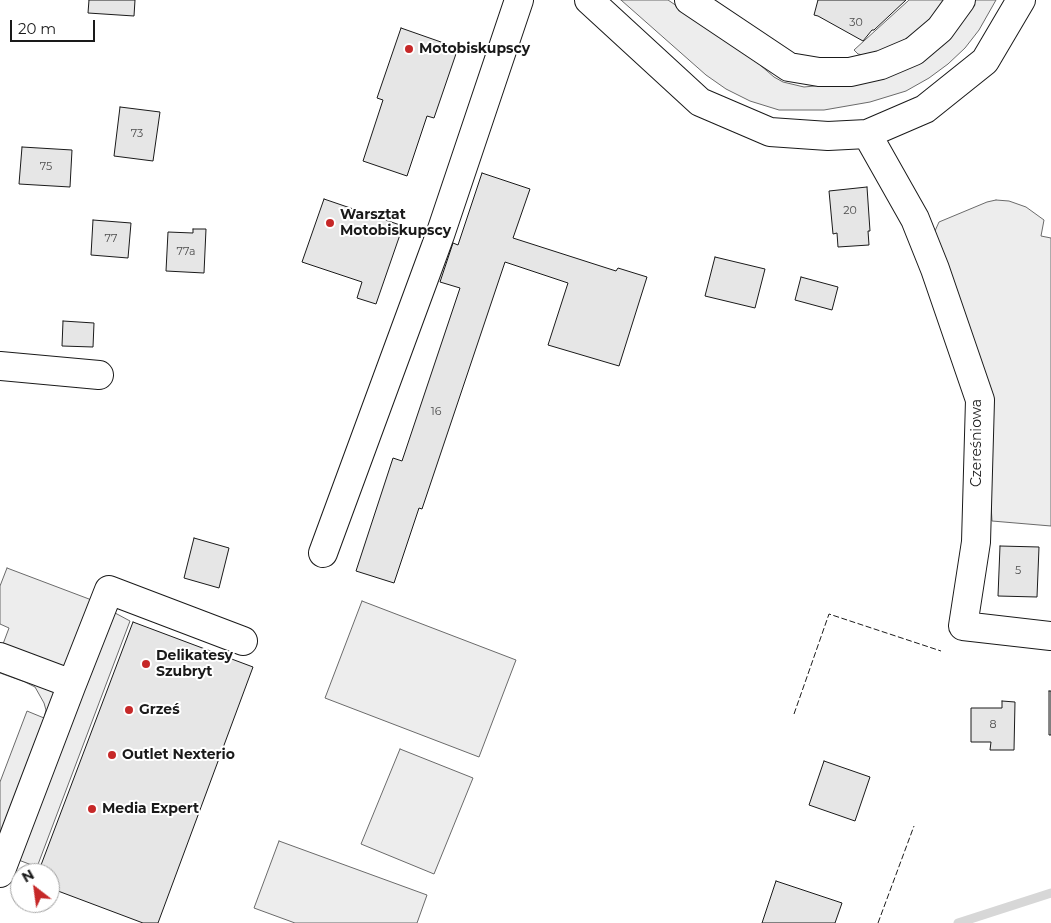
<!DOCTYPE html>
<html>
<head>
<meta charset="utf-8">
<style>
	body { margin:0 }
	#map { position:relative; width:1051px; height:923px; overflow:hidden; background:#fff; font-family:Montserrat,sans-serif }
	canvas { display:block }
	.north { position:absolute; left:10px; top:863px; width:50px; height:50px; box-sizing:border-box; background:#fff; border:1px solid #a3a3a3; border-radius:50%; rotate:330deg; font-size:14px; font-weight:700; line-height:20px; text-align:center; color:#1a1a1a }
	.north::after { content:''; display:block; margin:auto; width:18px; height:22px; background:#c62828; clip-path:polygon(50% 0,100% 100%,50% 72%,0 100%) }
	.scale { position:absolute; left:10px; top:20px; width:85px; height:22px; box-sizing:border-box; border:2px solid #1a1a1a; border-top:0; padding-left:6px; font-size:15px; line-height:18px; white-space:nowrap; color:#1a1a1a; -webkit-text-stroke:4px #fff; paint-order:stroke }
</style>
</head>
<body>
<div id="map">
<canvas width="1051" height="923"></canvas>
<div class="north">N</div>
<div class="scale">20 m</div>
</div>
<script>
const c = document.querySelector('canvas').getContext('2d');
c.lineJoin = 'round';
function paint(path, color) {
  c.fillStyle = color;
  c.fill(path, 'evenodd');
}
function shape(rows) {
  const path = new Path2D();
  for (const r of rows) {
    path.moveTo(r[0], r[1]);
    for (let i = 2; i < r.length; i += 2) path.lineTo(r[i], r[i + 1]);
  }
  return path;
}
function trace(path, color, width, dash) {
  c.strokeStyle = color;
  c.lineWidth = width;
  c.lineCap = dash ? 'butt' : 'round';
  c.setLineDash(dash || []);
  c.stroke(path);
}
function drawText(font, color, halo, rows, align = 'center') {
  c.font = font + ' Montserrat,sans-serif';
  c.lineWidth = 4;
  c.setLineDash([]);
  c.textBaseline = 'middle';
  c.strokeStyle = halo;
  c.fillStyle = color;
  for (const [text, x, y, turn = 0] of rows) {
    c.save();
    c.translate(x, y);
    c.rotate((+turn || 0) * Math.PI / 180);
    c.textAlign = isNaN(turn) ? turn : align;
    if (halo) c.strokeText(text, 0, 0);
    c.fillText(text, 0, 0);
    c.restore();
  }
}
const built = shape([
	[621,0,668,0,745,52,774,77,783,82,804,87,866,81,972,5,975,0,996,0,979,30,965,48,948,64,929,78,906,91,870,102,824,110,779,110,750,101,726,89,706,75,621,0],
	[909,0,945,0,937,11,921,28,904,40,887,49,872,54,863,55,858,54,854,50,909,0],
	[996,200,1009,201,1026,207,1044,220,1041,236,1051,238,1051,526,992,521,984,392,930,242,939,222,987,202,996,200],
	[7,568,89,599,130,621,37,867,0,853,0,782,27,711,44,718,46,710,44,703,35,687,25,682,0,673,0,652,9,628,0,624,0,586,7,568],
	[362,601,516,660,479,757,325,698,362,601],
	[400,749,473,778,434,874,361,844,400,749],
	[279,841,427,895,417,923,295,923,254,908,279,841]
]);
const stream = shape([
	[958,923,1051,893]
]);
const building = shape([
	[89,0,135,0,134,16,88,13,89,0],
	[818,0,906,0,874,30,872,30,863,41,818,16,814,15,818,0],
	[401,28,458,48,434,118,427,116,407,176,363,161,383,100,377,98,401,28],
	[120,107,160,112,153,161,114,156,120,107],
	[22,147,72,150,70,187,19,184,22,147],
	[482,173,530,189,513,238,616,271,618,268,647,277,619,366,548,345,568,283,505,262,422,509,419,508,394,583,356,571,393,458,402,461,460,288,440,282,453,243,458,245,482,173],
	[867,187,870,231,868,231,869,245,838,247,837,233,833,234,829,191,867,187],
	[324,199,403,226,376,304,357,298,362,282,302,262,324,199],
	[93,220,131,223,128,258,91,255,93,220],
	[193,229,206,229,204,273,166,271,168,232,193,233,193,229],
	[715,257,765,269,755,308,705,296,715,257],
	[801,277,838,287,832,310,795,300,801,277],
	[63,321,94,323,93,347,62,346,63,321],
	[194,538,229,548,219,588,184,578,194,538],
	[1000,546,1039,547,1037,597,998,596,1000,546],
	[133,622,253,667,158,923,143,923,50,888,50,873,38,873,133,622],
	[1049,691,1051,691,1051,735,1049,735,1049,691],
	[1002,701,1015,702,1014,750,990,750,991,742,971,742,971,708,1002,708,1002,701],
	[824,761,870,777,855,821,809,805,824,761],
	[776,881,842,903,835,923,762,923,776,881]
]);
const minor = shape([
	[589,0,700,102,770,132,828,136,867,134,925,109,985,61,1021,0],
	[689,0,789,67,819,72,850,72,881,65,914,51,940,29,961,0],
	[867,134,915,219,935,269,980,400,976,542,963,626,1051,636],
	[0,366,99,375],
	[323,553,440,235,519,0],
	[0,657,72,684,0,873],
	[72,684,109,590,243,641]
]);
const fence = shape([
	[794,714,829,614,941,651],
	[878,923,914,826]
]);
const markers = [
	[409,49,5,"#c62828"],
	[330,223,5,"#c62828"],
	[146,664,5,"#c62828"],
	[129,710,5,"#c62828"],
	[112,755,5,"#c62828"],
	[92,809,5,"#c62828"]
];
const numberNames = [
	["30",856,23],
	["73",137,134],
	["75",46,167],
	["20",850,211],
	["77",111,239],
	["77a",186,252],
	["16",436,412],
	["5",1018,571],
	["8",993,725]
];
const poiNames = [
	["Motobiskupscy",419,49],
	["Warsztat",340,215],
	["Motobiskupscy",340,231],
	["Delikatesy",156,656],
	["Szubryt",156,672],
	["Grześ",139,710],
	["Outlet Nexterio",122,755],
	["Media Expert",102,809]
];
const streetNames = [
	["Czereśniowa",977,443,-90]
];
paint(built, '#ededed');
trace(built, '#6a6a6a', 1);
trace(stream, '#d7d7d7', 9);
paint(building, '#e6e6e6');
trace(building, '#1a1a1a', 1);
trace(minor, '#1a1a1a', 30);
trace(minor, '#fff', 28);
trace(fence, '#1a1a1a', 1, [6, 2.5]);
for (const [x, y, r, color] of markers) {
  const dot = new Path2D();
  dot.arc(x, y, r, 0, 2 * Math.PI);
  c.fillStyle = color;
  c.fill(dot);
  trace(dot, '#fff', 2);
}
drawText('11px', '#4d4d4d', null, numberNames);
drawText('bold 14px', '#1a1a1a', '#fff', poiNames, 'left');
drawText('14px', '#1a1a1a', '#fff', streetNames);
</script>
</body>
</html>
